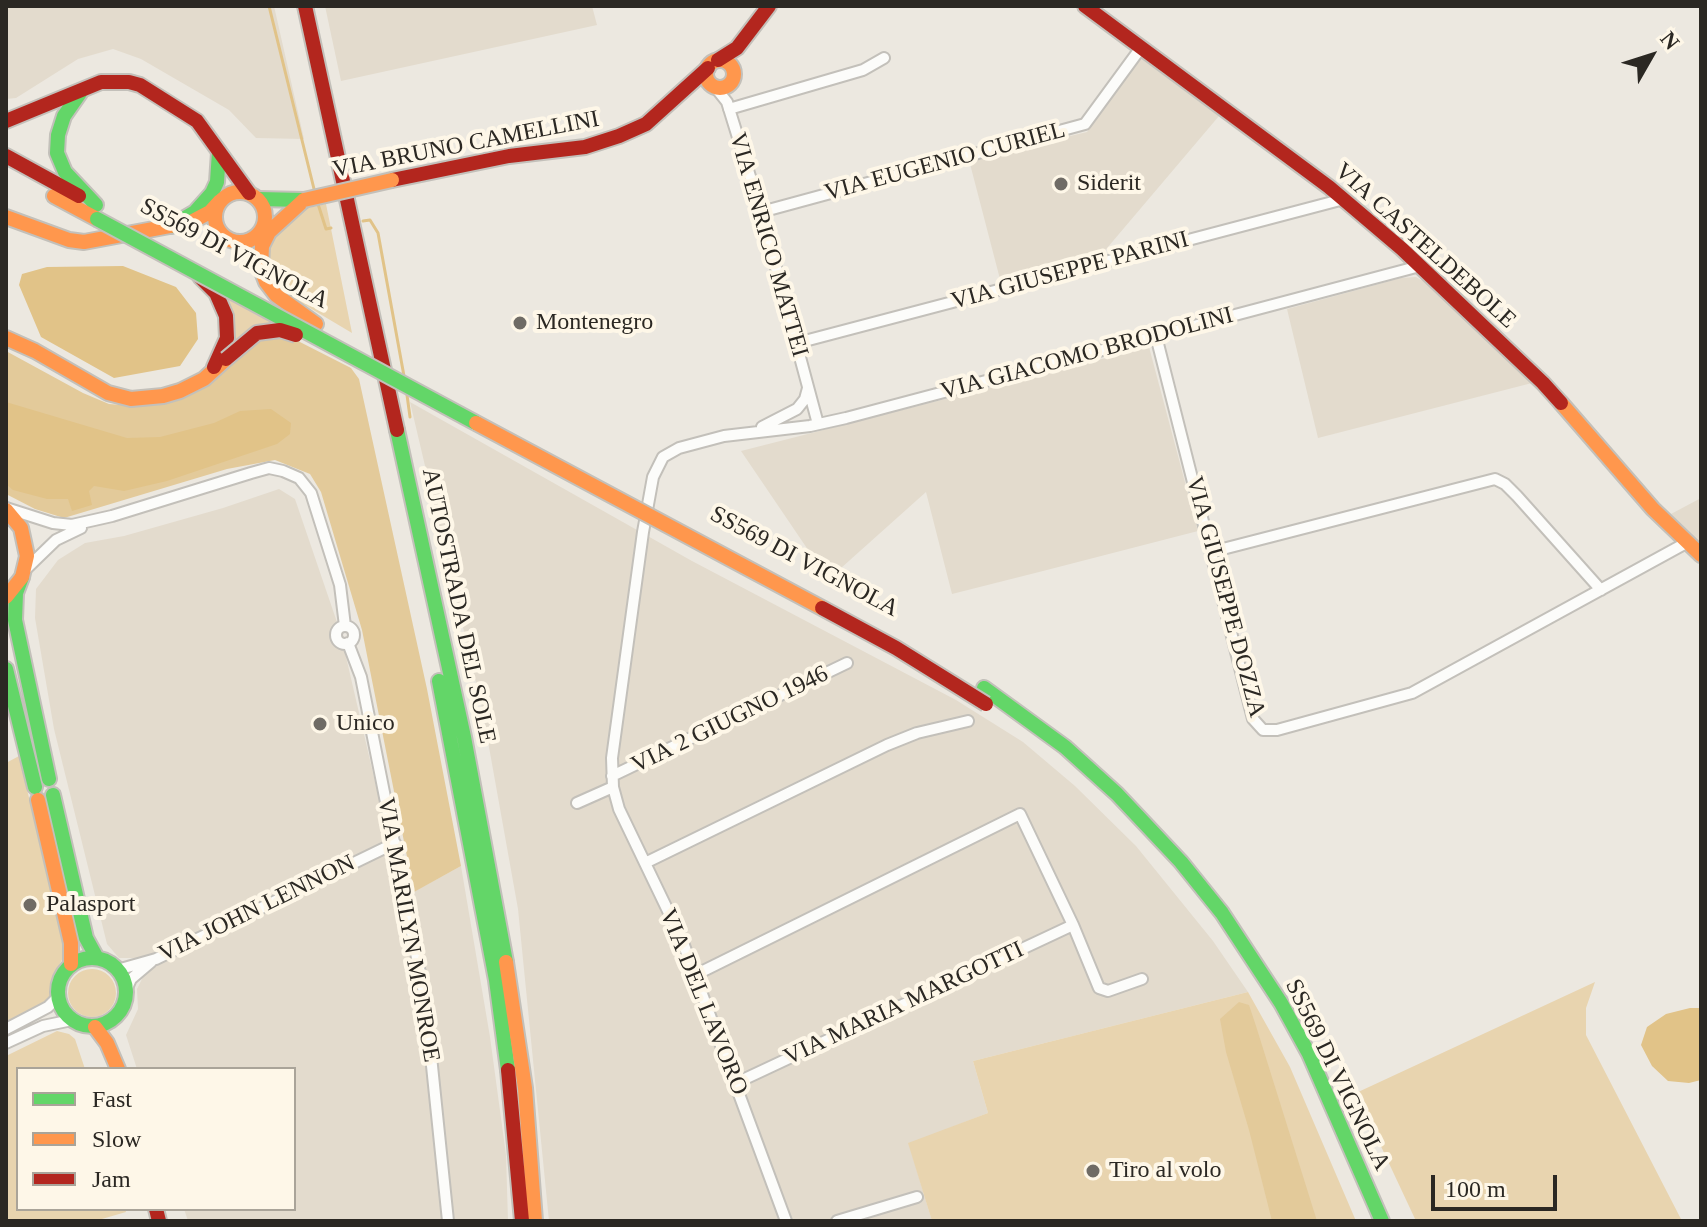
<!DOCTYPE html>
<html>
<head>
<meta charset="utf-8">
<style>
	body { margin:0 }
	#map { position:relative; width:1707px; height:1227px; overflow:hidden; background:#ece8e0; font-family:"Times New Roman",serif }
	canvas { display:block }
	.frame { position:absolute; inset:0; border:8px solid #2b2823; pointer-events:none }
	.legend { position:absolute; left:16px; top:1067px; width:280px; height:144px; box-sizing:border-box; background:#fef7e8; border:2px solid #aaa499; margin:0; padding:10px 14px; list-style:none; font-size:24px; color:#2b2823 }
	.legend li { display:flex; align-items:center; gap:16px; height:40px }
	.legend b { width:40px; border:2px solid #aaa499 }
	.north { position:absolute; left:1611px; top:16px; width:80px; height:80px; -webkit-text-stroke:6px #fef7e8; paint-order:stroke; rotate:51deg; font-size:22px; font-weight:700; line-height:32px; text-align:center; color:#2b2823 }
	.north::after { content:''; display:block; margin:auto; width:28px; height:36px; background:#2b2823; clip-path:polygon(50% 0,100% 100%,50% 72%,0 100%) }
	.scale { position:absolute; left:1431px; top:1175px; width:126px; height:36px; box-sizing:border-box; border:4px solid #2b2823; border-top:0; padding-left:10px; font-size:24px; line-height:28px; white-space:nowrap; color:#2b2823; -webkit-text-stroke:6px #fef7e8; paint-order:stroke }
</style>
</head>
<body>
<div id="map">
<canvas width="1707" height="1227"></canvas>
<div class="frame"></div>
<ul class="legend">
<li><b style="height:10px;background:#63d668"></b>Fast</li>
<li><b style="height:10px;background:#ff974d"></b>Slow</li>
<li><b style="height:10px;background:#b3261e"></b>Jam</li>
</ul>
<div class="north">N</div>
<div class="scale">100 m</div>
</div>
<script>
const c = document.querySelector('canvas').getContext('2d');
c.lineJoin = 'round';
function paint(path, color) {
  c.fillStyle = color;
  c.fill(path, 'evenodd');
}
function shape(rows) {
  const path = new Path2D();
  for (const r of rows) {
    if (r.length === 3) {
      path.moveTo(r[0] + r[2], r[1]);
      path.arc(r[0], r[1], r[2], 0, 2 * Math.PI);
      continue;
    }
    path.moveTo(r[0], r[1]);
    for (let i = 2; i < r.length; i += 2) path.lineTo(r[i], r[i + 1]);
  }
  return path;
}
function trace(path, color, width, dash) {
  c.strokeStyle = color;
  c.lineWidth = width;
  c.lineCap = dash ? 'butt' : 'round';
  c.setLineDash(dash || []);
  c.stroke(path);
}
function drawText(font, color, halo, rows, align = 'center') {
  c.font = font + ' "Times New Roman",serif';
  c.lineWidth = 8;
  c.setLineDash([]);
  c.textBaseline = 'middle';
  c.strokeStyle = halo;
  c.fillStyle = color;
  for (const [text, x, y, turn = 0] of rows) {
    c.save();
    c.translate(x, y);
    c.rotate((+turn || 0) * Math.PI / 180);
    c.textAlign = isNaN(turn) ? turn : align;
    if (halo) c.strokeText(text, 0, 0);
    c.fillText(text, 0, 0);
    c.restore();
  }
}
const built = shape([
	[6,6,274,6,304,139,256,138,229,110,141,59,113,49,78,59,16,98,6,99],
	[325,6,592,6,597,25,341,81],
	[1140,58,1219,116,1102,254,1001,283,969,160,1087,132],
	[1416,277,1430,285,1532,383,1318,438,1287,309,1401,278],
	[1149,347,1198,531,1043,571,952,594,926,492,831,577,819,566,741,451],
	[410,402,692,561,956,700,1023,742,1075,786,1136,846,1213,941,1248,992,973,1061,988,1113,909,1144,932,1221,549,1221,518,909,482,708],
	[279,489,295,499,340,631,402,898,461,866,490,1037,506,1155,508,1221,188,1221,184,1209,294,1209,294,1069,137,1069,126,1035,138,1009,137,989,144,975,134,958,119,958,107,944,54,729,35,618,36,589,58,560,85,543,124,536,223,508],
	[1701,498,1701,543,1671,514]
]);
const green = shape([
	[326,204,352,333,283,292,269,276,267,241,294,211],
	[220,293,278,323,225,354],
	[19,756,66,952,55,973,50,996,40,1006,6,1023,6,763],
	[92,993,24],
	[1595,982,1586,1008,1586,1035,1682,1221,1416,1221,1356,1093],
	[1248,992,1290,1067,1356,1221,932,1221,908,1143,988,1113,973,1061],
	[57,1031,69,1034,75,1039,85,1069,18,1069,18,1209,125,1209,126,1212,95,1221,6,1221,6,1056]
]);
const forest = shape([
	[263,336,296,340,351,368,359,379,427,689,461,866,414,892,362,630,321,492,310,474,275,460,227,469,64,518,35,509,6,494,6,351,83,393,109,404,133,406,158,403],
	[1239,1002,1249,1005,1256,1026,1317,1221,1272,1221,1249,1130,1226,1052,1220,1019]
]);
const water = shape([
	[123,266,176,287,196,313,198,339,180,366,114,378,41,337,19,285,22,274,47,267],
	[6,402,127,438,160,437,214,423,240,411,271,409,291,423,290,434,277,444,167,481,124,491,94,486,89,491,92,505,72,511,68,499,47,499,13,490,6,484],
	[1690,1008,1701,1008,1701,1080,1689,1083,1668,1081,1652,1066,1641,1045,1647,1027,1666,1014]
]);
const stream = shape([
	[269,6,315,193],
	[318,204,326,229,331,228],
	[363,221,370,220,378,233,404,376],
	[407,395,410,417]
]);
const street = shape([
	[715,87,727,102,761,212,818,424],
	[729,109,863,70,884,58],
	[761,212,1085,124,1140,49],
	[1156,336,1253,719,1263,730,1277,730,1412,693,1686,543],
	[797,343,1344,199],
	[762,427,797,409,805,399,808,388],
	[6,508,53,523,72,525,112,516,251,473,269,468,283,471,299,478,311,493,340,585,345,626],
	[1211,552,1495,479,1505,484,1517,496,1601,590],
	[25,570,56,540,81,528],
	[345,635,9],
	[348,643,361,677,425,998,448,1221],
	[612,776,847,663],
	[577,803,613,787],
	[645,863,887,745,917,733,968,721],
	[117,970,156,959,395,843],
	[695,975,1020,814,1073,925,1099,988,1108,991,1142,979],
	[127,988,131,979,151,962],
	[6,1029,48,1007,58,997],
	[6,1043,43,1026,72,1020],
	[736,1083,1073,925],
	[786,1221,682,940,619,809,613,787,612,758,643,532,653,477,663,457,679,448,724,436,810,426,846,418,1420,266],
	[837,1221,917,1197]
]);
const fast = shape([
	[80,93,64,116,58,135,57,153,65,172,96,205],
	[258,199,304,200],
	[171,226,195,212,212,193,217,182,219,152],
	[397,430,464,737,506,962],
	[22,577,16,593,15,620,49,779],
	[6,669,35,787],
	[439,681,496,980,508,1070],
	[984,688,1065,747,1117,794,1181,862,1222,913,1281,1003,1309,1054,1382,1221],
	[53,795,86,938,97,958],
	[92,992,34]
]);
const slow = shape([
	[720,74,14],
	[240,217,25],
	[54,196,97,219],
	[304,200,269,232,262,246,261,269,266,282,276,295,316,324],
	[6,217,69,240,84,242,191,222,210,212,220,201],
	[6,338,35,351,108,393,131,399,163,396,180,391,204,379,226,359],
	[1561,403,1653,509,1701,555],
	[6,510,21,528,27,556,22,577,6,597],
	[38,800,71,943,71,964],
	[506,962,525,1088,535,1221],
	[95,1027,107,1043,118,1069]
]);
const jam = shape([
	[305,6,397,430],
	[1085,6,1329,187,1402,249,1543,383,1561,403],
	[718,60,737,48,769,6],
	[6,121,101,82,129,82,140,85,197,121,249,193],
	[6,156,79,196],
	[392,180,509,156,585,147,619,136,646,124,708,68],
	[200,277,216,293,226,316,227,338,214,367],
	[508,1070,522,1221],
	[156,1209,159,1221]
]);
const fastBridge = shape([
	[97,219,476,423]
]);
const slowBridge = shape([
	[304,200,392,180],
	[476,423,822,608]
]);
const jamBridge = shape([
	[226,359,257,333,280,330,296,335],
	[822,608,896,648,986,704]
]);
const markers = [
	[1061,184,8,"#6f6b65"],
	[520,323,8,"#6f6b65"],
	[320,724,8,"#6f6b65"],
	[30,905,8,"#6f6b65"],
	[1093,1171,8,"#6f6b65"]
];
const streetNames = [
	["VIA BRUNO CAMELLINI",466,145,-11],
	["VIA EUGENIO CURIEL",945,162,-15],
	["VIA ENRICO MATTEI",768,245,74],
	["VIA CASTELDEBOLE",1425,246,42],
	["SS569 DI VIGNOLA",234,254,28],
	["VIA GIUSEPPE PARINI",1070,271,-15],
	["VIA GIACOMO BRODOLINI",1087,354,-15],
	["SS569 DI VIGNOLA",804,562,28],
	["VIA GIUSEPPE DOZZA",1225,597,75],
	["AUTOSTRADA DEL SOLE",458,606,78],
	["VIA 2 GIUGNO 1946",730,720,-26],
	["VIA JOHN LENNON",257,909,-26],
	["VIA MARILYN MONROE",408,930,80],
	["VIA DEL LAVORO",703,1002,68],
	["VIA MARIA MARGOTTI",904,1004,-25],
	["SS569 DI VIGNOLA",1337,1075,64]
];
const poiNames = [
	["Siderit",1077,184],
	["Montenegro",536,323],
	["Unico",336,724],
	["Palasport",46,905],
	["Tiro al volo",1109,1171]
];
paint(built, '#e3dbcd');
paint(green, '#e8d4af');
paint(forest, '#e3ca9a');
paint(water, '#e1c388');
trace(stream, '#e1c388', 3);
trace(street, '#c3c0ba', 14);
trace(fast, '#c3c0ba', 18);
trace(slow, '#c3c0ba', 18);
trace(jam, '#c3c0ba', 18);
trace(street, '#fcfcfa', 10);
trace(fast, '#63d668', 14);
trace(slow, '#ff974d', 14);
trace(jam, '#b3261e', 14);
trace(fastBridge, '#c3c0ba', 18, []);
trace(slowBridge, '#c3c0ba', 18, []);
trace(jamBridge, '#c3c0ba', 18, []);
trace(fastBridge, '#63d668', 14);
trace(slowBridge, '#ff974d', 14);
trace(jamBridge, '#b3261e', 14);
for (const [x, y, r, color] of markers) {
  const dot = new Path2D();
  dot.arc(x, y, r, 0, 2 * Math.PI);
  c.fillStyle = color;
  c.fill(dot);
  trace(dot, '#fef7e8', 3);
}
drawText('24px', '#2b2823', '#fef7e8', streetNames);
drawText('24px', '#2b2823', '#fef7e8', poiNames, 'left');
</script>
</body>
</html>
